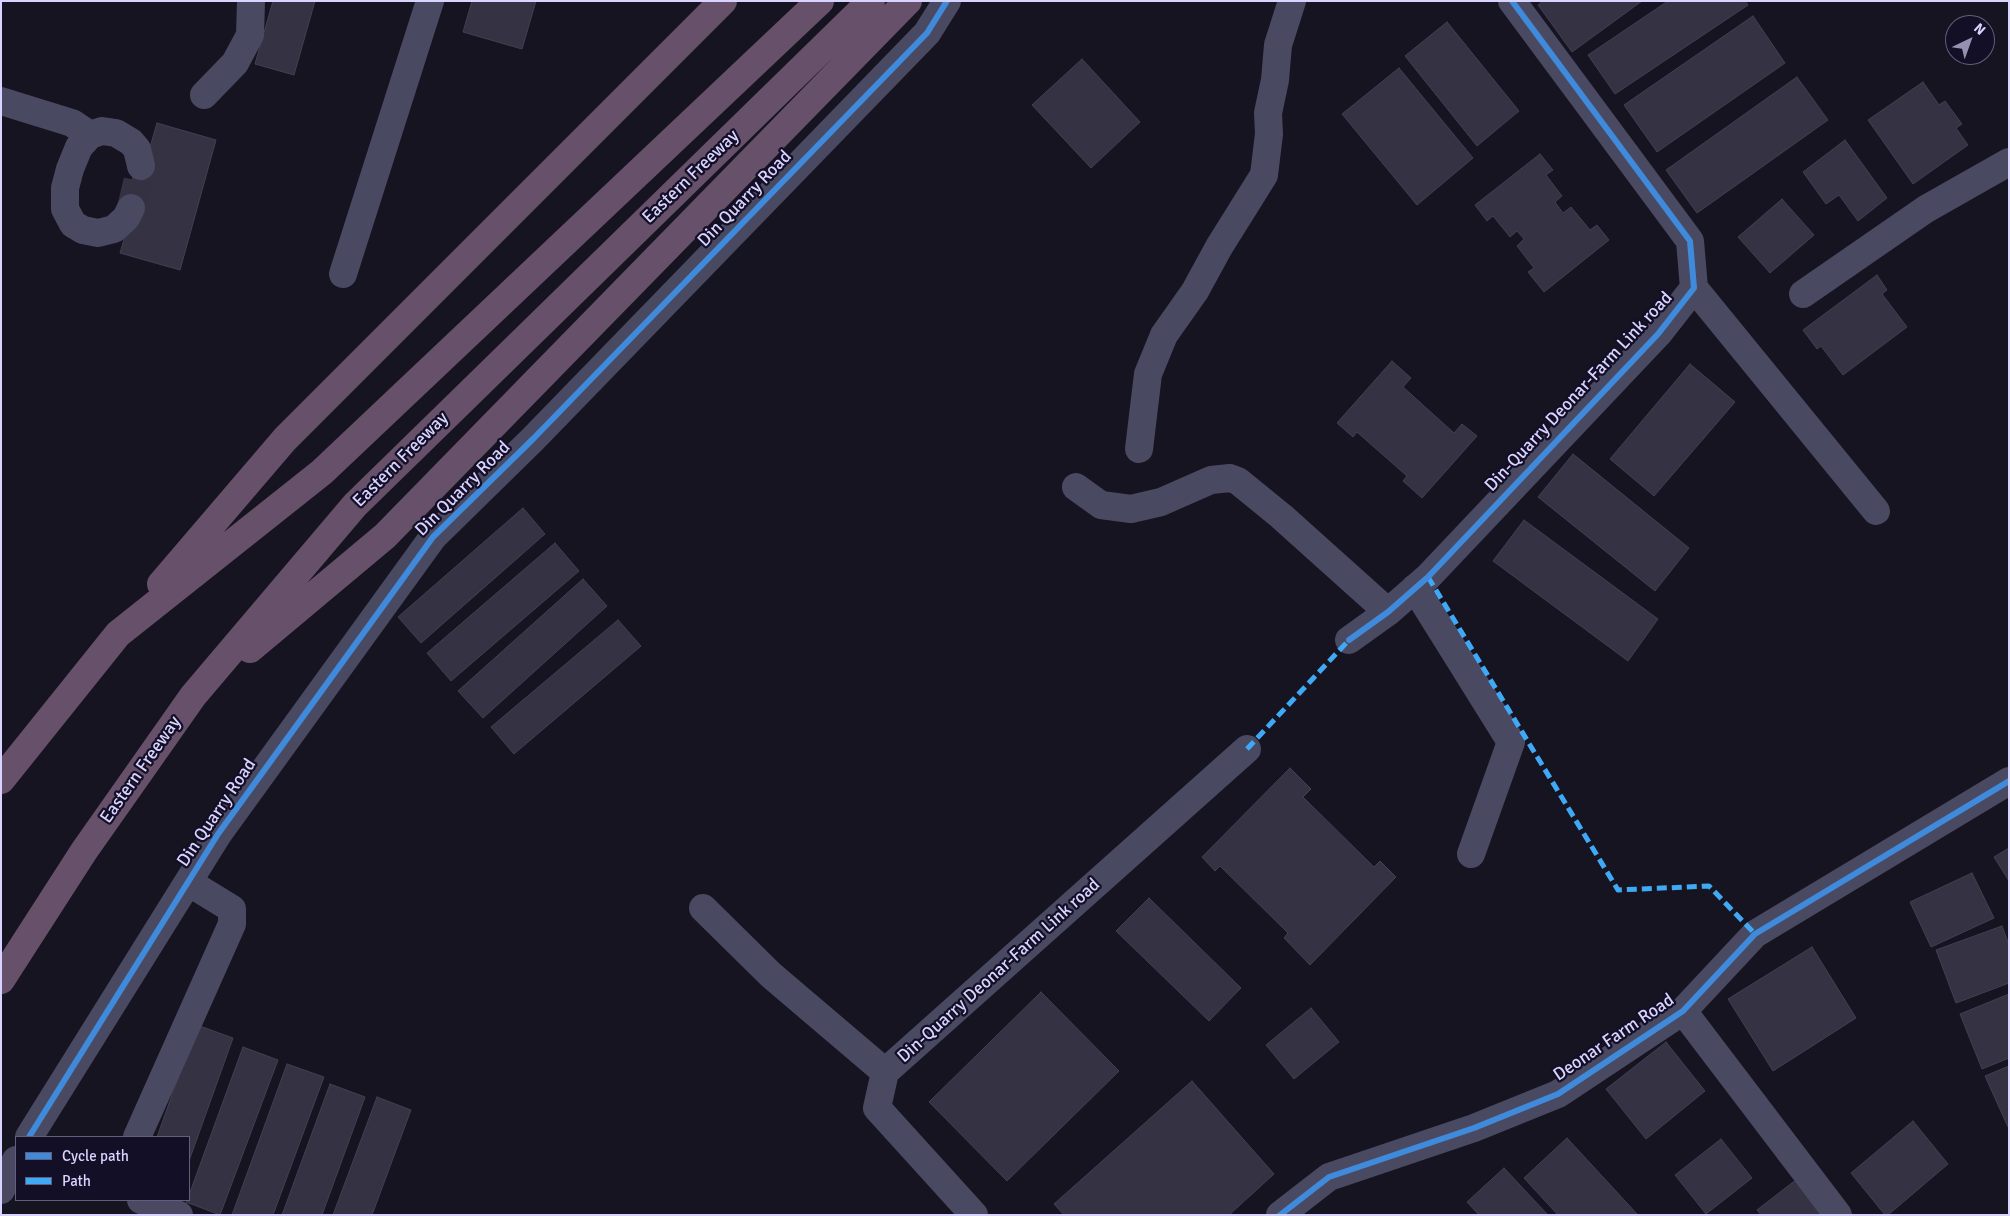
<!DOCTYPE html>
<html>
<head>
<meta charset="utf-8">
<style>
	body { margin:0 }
	#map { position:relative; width:2010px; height:1216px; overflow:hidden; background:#161421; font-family:Signika,sans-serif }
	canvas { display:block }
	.frame { position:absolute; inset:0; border:2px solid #d9d4ff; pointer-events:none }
	.legend { position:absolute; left:15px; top:1136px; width:175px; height:65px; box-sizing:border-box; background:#130f26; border:1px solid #625e7d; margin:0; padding:6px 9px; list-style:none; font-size:15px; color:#d9d4ff }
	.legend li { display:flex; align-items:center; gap:10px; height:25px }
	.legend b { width:25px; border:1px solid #625e7d }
	.north { position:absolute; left:1945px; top:15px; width:50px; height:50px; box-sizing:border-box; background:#130f26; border:1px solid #625e7d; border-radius:50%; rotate:42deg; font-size:14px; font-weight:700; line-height:20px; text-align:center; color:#d9d4ff }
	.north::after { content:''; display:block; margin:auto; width:18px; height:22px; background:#9591b1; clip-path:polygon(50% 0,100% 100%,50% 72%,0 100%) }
</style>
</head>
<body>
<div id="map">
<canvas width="2010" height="1216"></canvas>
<div class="frame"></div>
<ul class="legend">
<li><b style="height:6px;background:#408adc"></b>Cycle path</li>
<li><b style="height:6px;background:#3fa9f5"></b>Path</li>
</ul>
<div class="north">N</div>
</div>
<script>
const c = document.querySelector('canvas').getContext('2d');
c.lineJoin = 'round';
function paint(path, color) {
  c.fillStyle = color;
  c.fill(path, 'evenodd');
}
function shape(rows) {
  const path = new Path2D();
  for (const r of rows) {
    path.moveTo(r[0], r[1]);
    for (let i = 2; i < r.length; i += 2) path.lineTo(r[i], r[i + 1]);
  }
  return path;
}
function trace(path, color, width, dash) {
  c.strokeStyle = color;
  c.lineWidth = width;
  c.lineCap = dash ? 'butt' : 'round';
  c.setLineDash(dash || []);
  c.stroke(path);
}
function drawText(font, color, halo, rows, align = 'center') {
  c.font = font + ' Signika,sans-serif';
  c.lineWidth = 4.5;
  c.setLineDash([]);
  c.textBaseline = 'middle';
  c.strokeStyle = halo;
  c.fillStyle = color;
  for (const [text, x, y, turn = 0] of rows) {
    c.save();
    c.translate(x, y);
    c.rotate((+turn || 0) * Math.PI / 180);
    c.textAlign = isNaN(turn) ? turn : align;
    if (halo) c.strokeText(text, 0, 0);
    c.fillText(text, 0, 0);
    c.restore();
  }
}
const building = shape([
	[273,1,315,1,294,75,255,64,273,1],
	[472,1,536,1,522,49,463,32,472,1],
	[1543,1,1642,1,1572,52,1538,5,1543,1],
	[1668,1,1745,1,1748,5,1615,94,1588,55,1668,1],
	[1753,16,1785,63,1657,152,1624,105,1753,16],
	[1447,22,1519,111,1477,146,1405,56,1447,22],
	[1082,59,1140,122,1091,168,1032,105,1082,59],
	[1399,68,1473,158,1417,205,1342,114,1399,68],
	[1797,77,1828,120,1697,213,1666,170,1797,77],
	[1923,82,1939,105,1945,101,1962,124,1956,128,1968,145,1913,184,1868,120,1923,82],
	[157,123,216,140,180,270,120,253,134,206,125,204,134,173,142,175,157,123],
	[1845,140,1887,198,1858,221,1839,195,1826,204,1803,172,1845,140],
	[1540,154,1553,170,1546,175,1562,196,1555,202,1563,213,1571,207,1590,230,1597,225,1609,240,1544,292,1528,272,1534,268,1517,246,1524,239,1517,231,1510,237,1493,216,1487,221,1475,205,1540,154],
	[1782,199,1814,235,1770,273,1738,237,1782,199],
	[1877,275,1887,290,1882,294,1907,327,1843,375,1821,346,1817,349,1803,330,1877,275],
	[1392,361,1411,378,1403,387,1454,433,1462,424,1477,436,1422,498,1403,481,1407,476,1357,432,1353,437,1337,423,1392,361],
	[1690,364,1735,402,1654,496,1610,459,1690,364],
	[1573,454,1689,548,1655,591,1538,497,1573,454],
	[523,508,545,534,421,643,398,617,523,508],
	[1524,520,1658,619,1628,661,1493,561,1524,520],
	[555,543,579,571,451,681,427,653,555,543],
	[583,579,607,606,483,718,458,691,583,579],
	[618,620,641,646,514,754,491,727,618,620],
	[1290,768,1311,789,1303,797,1374,867,1380,861,1396,877,1310,965,1284,938,1288,933,1220,866,1215,871,1202,857,1290,768],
	[2009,848,2009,881,1994,857,2009,848],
	[1972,873,1994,918,1931,947,1910,902,1972,873],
	[1149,898,1241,988,1209,1021,1116,931,1149,898],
	[2002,926,2009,945,2009,983,1956,1003,1936,950,2002,926],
	[1812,947,1856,1018,1773,1071,1728,999,1812,947],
	[1041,992,1119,1071,1007,1181,929,1102,1041,992],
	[2009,994,2009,1058,1982,1069,1960,1014,2009,994],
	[1311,1008,1339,1042,1294,1079,1266,1045,1311,1008],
	[197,1025,233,1038,189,1161,189,1137,157,1137,197,1025],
	[1666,1042,1705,1091,1646,1139,1606,1089,1666,1042],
	[243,1047,278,1060,220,1215,186,1202,189,1200,189,1195,243,1047],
	[287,1064,324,1077,273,1215,232,1215,287,1064],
	[2009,1066,2009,1127,2008,1127,1985,1076,2009,1066],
	[1192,1081,1274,1174,1229,1215,1064,1215,1054,1204,1192,1081],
	[330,1084,365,1097,322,1215,282,1215,330,1084],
	[377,1097,411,1110,372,1215,333,1215,377,1097],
	[1913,1121,1948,1164,1888,1215,1885,1215,1851,1173,1913,1121],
	[1567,1138,1638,1215,1558,1215,1524,1178,1567,1138],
	[1721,1139,1752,1178,1706,1214,1675,1175,1721,1139],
	[1504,1168,1548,1215,1479,1215,1467,1202,1504,1168],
	[1797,1179,1825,1215,1761,1215,1757,1210,1797,1179]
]);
const minorTunnel = shape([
	[131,208,141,166]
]);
const minor = shape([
	[204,95,235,63,250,35,251,1],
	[1,101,72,123,90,135],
	[131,208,126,218,114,229,98,233,83,230,73,224,65,209,65,188,70,169,79,147,90,135,102,131,116,133,131,142,137,149,141,166],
	[343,274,430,1],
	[1694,288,1876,511],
	[1803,294,1926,209,2009,162],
	[1139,449,1148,374,1164,335,1195,291,1219,247,1264,175,1269,134,1268,113,1275,80,1278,45,1292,1],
	[1076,487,1101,505,1131,509,1161,502,1211,480,1230,478,1238,481,1281,516,1388,612],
	[1415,588,1511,742,1471,854],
	[1349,640,1388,612,1428,577,1658,334,1694,288,1690,241,1512,1],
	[703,908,771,975,885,1072],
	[1683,1011,1838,1215],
	[29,1137,218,834,433,537,533,439,927,33,947,1],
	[137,1137,232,924,232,909,188,882],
	[1,1190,16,1160],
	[141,1200,179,1215],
	[974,1215,877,1108,885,1072,1247,749],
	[1280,1215,1329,1177,1474,1128,1558,1094,1683,1011,1755,934,2009,781]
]);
const highway = shape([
	[161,584,285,439,723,1],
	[250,649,385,536,908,1],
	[1,780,118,634,322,472,820,1],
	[1,980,84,851,193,696,355,505,871,1]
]);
const quiet = shape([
	[1428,577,1618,890,1709,886,1755,934],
	[1247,749,1349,640]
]);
const cycleway = shape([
	[1349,640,1388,612,1428,577,1658,334,1694,288,1690,241,1512,1],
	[29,1137,218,834,433,537,533,439,927,33,947,1],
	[1280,1215,1329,1177,1474,1128,1558,1094,1683,1011,1755,934,2009,781]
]);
const streetNames = [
	["Eastern Freeway",691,177,-44],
	["Din Quarry Road",745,199,-46],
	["Din-Quarry Deonar-Farm Link road",1579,392,-47],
	["Eastern Freeway",401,460,-45],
	["Din Quarry Road",463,489,-45],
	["Eastern Freeway",141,770,-55],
	["Din Quarry Road",217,813,-56],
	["Din-Quarry Deonar-Farm Link road",999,971,-42],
	["Deonar Farm Road",1614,1038,-34]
];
paint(building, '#343243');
trace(building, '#433f54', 1);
trace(minorTunnel, '#333142', 28, [28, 14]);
trace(minor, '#4a4962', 28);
trace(highway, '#67516a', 28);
trace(quiet, '#3fa9f5', 5, [10, 5]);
trace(cycleway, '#408adc', 6);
drawText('18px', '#d9d4ff', '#130f26', streetNames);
</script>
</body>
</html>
